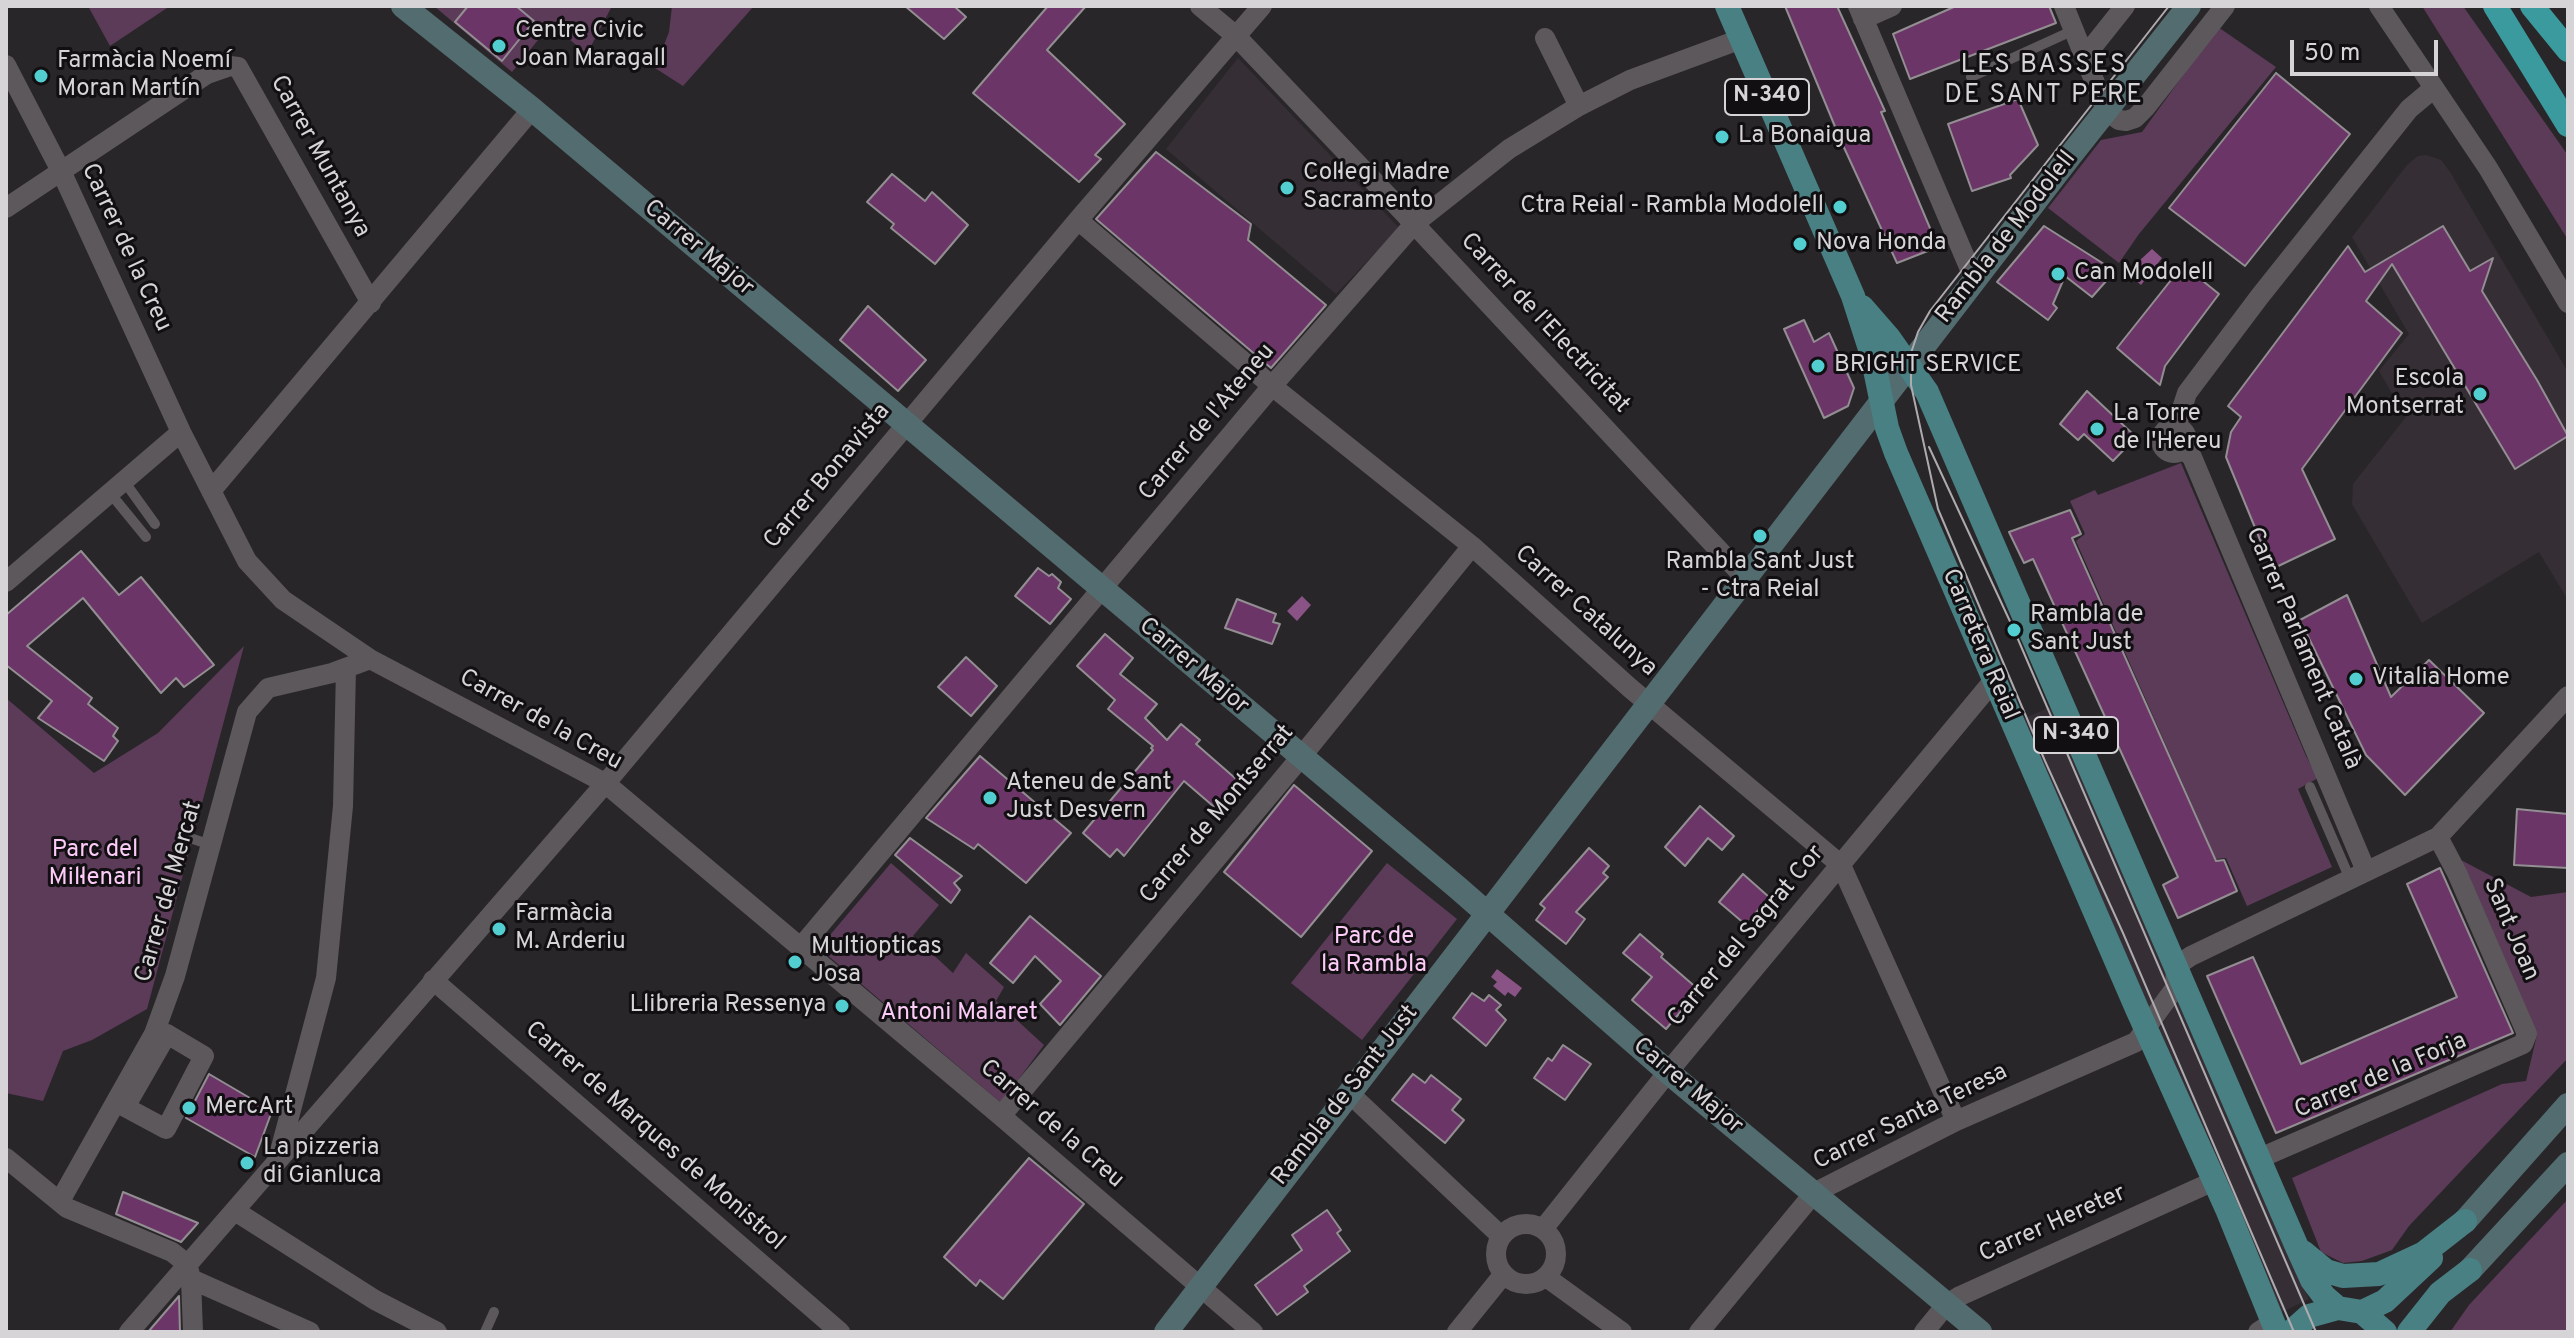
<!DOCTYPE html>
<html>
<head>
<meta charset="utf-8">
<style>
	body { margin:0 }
	#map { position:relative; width:2574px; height:1338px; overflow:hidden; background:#292629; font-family:Overpass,sans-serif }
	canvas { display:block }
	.frame { position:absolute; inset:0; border:8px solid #d7d4d7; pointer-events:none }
	.scale { position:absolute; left:2290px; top:40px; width:148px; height:36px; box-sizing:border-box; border:4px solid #d7d4d7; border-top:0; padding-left:10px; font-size:24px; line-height:28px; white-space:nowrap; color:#d7d4d7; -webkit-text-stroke:6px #110f11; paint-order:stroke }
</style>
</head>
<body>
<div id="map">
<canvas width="2574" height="1338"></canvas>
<div class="frame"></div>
<div class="scale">50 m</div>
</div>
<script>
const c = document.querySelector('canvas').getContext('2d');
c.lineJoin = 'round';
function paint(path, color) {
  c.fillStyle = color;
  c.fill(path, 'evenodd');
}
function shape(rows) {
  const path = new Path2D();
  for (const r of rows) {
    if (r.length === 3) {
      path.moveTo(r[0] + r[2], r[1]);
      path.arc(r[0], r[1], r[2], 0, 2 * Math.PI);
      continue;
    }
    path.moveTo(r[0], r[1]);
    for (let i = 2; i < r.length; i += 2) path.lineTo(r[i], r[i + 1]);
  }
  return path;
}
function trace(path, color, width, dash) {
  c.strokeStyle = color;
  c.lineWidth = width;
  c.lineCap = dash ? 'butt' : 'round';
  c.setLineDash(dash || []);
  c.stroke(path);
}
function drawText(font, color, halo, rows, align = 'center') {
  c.font = font + ' Overpass,sans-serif';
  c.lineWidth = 6;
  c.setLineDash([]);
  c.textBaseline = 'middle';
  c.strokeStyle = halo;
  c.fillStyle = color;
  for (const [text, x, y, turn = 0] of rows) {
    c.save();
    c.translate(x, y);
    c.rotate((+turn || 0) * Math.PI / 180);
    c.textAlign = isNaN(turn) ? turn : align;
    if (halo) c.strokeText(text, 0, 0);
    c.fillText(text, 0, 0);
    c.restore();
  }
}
const built = shape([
	[1238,58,1399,228,1336,294,1166,149],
	[2426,155,2441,160,2450,172,2568,372,2568,600,2539,552,2422,623,2352,504,2353,484,2406,417,2379,371,2409,334,2352,237,2407,165,2418,156],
	[2052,706,2169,978,2149,1010,2023,719],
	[2179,999,2309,1299,2280,1313,2158,1031]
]);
const green = shape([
	[88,6,170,6,110,46],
	[434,6,612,6,587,54,551,24,512,72],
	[672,6,754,6,683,86,655,68,669,32],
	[2422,6,2463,6,2567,154,2568,240],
	[2218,27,2276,67,2139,234,2119,263,2048,208,2101,140,2142,132],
	[2181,463,2306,756,2318,778,2298,789,2332,867,2247,906,2226,858,2216,859,2076,541,2085,534,2070,501,2095,490,2098,495],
	[244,646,147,1009,92,1040,63,1051,43,1101,6,1093,6,698,94,773,158,733],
	[2461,860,2531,897,2568,892,2568,1058,2409,1226,2392,1250,2362,1261,2343,1263,2321,1252,2292,1178,2502,1084,2526,1081,2537,1035],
	[891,863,939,905,913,936,953,973,966,953,1004,987,996,1001,1044,1045,1001,1103,819,948],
	[1387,863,1457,919,1362,1040,1291,983],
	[2568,1199,2568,1332,2450,1332,2469,1305]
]);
const water = shape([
	[2152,249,2162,258,2141,285,2130,275,2139,261],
	[1302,596,1311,605,1297,621,1287,611],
	[1497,969,1522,988,1515,997,1508,992,1505,996,1493,986,1497,982,1491,977]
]);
const building = shape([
	[468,6,516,6,534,21,502,61,455,22,468,6],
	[905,6,954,6,966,17,944,39,905,6],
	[1048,6,1086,6,1047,50,1125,124,1095,155,1101,159,1079,182,973,93,1048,6],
	[1785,6,1837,6,1885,111,1881,112,1938,247,1897,263,1841,141,1785,6],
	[1956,6,2049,6,2056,23,1910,79,1893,34,1956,6],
	[2276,73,2350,134,2245,266,2169,208,2276,73],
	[2018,99,2038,145,2010,175,2011,178,1972,191,1948,124,2018,99],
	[1156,152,1251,224,1248,240,1326,305,1271,368,1096,219,1156,152],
	[892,174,925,201,932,192,968,225,935,264,891,228,894,224,867,202,892,174],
	[2044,226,2115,271,2092,297,2065,276,2053,304,2057,308,2048,320,1997,282,2044,226],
	[2443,226,2470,271,2493,258,2482,291,2537,380,2568,436,2515,469,2392,264,2366,301,2402,333,2302,469,2335,539,2272,569,2226,457,2231,432,2241,417,2228,406,2348,246,2365,272,2443,226],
	[2183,265,2219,294,2165,366,2160,385,2117,348,2183,265],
	[868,306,926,360,898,391,840,340,868,306],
	[1804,320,1814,342,1829,333,1854,388,1848,406,1824,418,1784,329,1804,320],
	[2087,391,2136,437,2113,461,2084,434,2078,440,2060,424,2087,391],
	[2070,510,2081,534,2072,538,2216,861,2224,860,2237,891,2178,918,2163,885,2178,877,2033,559,2024,563,2009,532,2070,510],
	[81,551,119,595,141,577,214,665,184,687,176,678,161,693,83,598,27,646,92,698,88,704,118,728,113,736,118,741,104,761,38,718,52,701,6,665,6,615,81,551],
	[1038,568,1049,576,1052,574,1061,582,1058,588,1071,599,1050,624,1015,596,1038,568],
	[2347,595,2391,697,2429,660,2484,713,2405,795,2366,755,2300,620,2347,595],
	[1237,599,1276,614,1273,622,1280,624,1272,644,1225,628,1237,599],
	[1105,634,1133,658,1120,674,1157,704,1145,718,1167,740,1181,724,1200,740,1196,744,1243,785,1220,812,1184,781,1124,856,1117,849,1110,857,1083,833,1153,750,1151,748,1153,746,1108,709,1115,700,1077,666,1105,634],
	[966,657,997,686,971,716,938,687,966,657],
	[980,756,1071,833,1026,883,978,844,974,849,926,818,980,756],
	[1294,785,1372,851,1301,937,1224,872,1294,785],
	[1700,806,1734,836,1722,850,1708,838,1685,866,1665,847,1700,806],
	[2517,809,2568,814,2568,868,2514,865,2517,809],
	[910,838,962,876,954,883,960,890,951,903,895,855,910,838],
	[1589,848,1609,866,1603,873,1608,877,1576,912,1585,919,1566,944,1536,920,1545,908,1540,904,1589,848],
	[2440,868,2513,1033,2276,1133,2207,976,2253,957,2301,1064,2457,997,2407,884,2440,868],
	[1743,874,1769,897,1746,925,1719,902,1743,874],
	[1030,916,1101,976,1060,1025,1040,1004,1061,981,1035,956,1013,983,990,963,1030,916],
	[1640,934,1663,954,1661,957,1699,990,1666,1029,1632,1000,1652,977,1623,953,1640,934],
	[1472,993,1484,1001,1489,995,1501,1005,1496,1010,1506,1020,1486,1046,1453,1018,1472,993],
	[1563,1045,1591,1064,1565,1100,1534,1078,1548,1058,1552,1061,1563,1045],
	[209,1074,272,1111,255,1157,186,1118,209,1074],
	[1413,1074,1425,1083,1431,1075,1461,1099,1452,1110,1464,1120,1445,1143,1392,1100,1413,1074],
	[1029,1158,1084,1204,1003,1299,980,1280,976,1286,944,1257,1029,1158],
	[123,1192,198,1223,181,1242,116,1214,123,1192],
	[1327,1210,1341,1230,1337,1233,1350,1251,1304,1286,1308,1292,1277,1315,1255,1285,1302,1250,1292,1235,1327,1210],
	[179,1296,180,1332,148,1332,179,1296]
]);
const lane = shape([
	[1971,77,2074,30],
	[124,481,155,524],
	[110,493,146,537],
	[2310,787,2350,879],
	[193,839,211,845],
	[485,1332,494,1312]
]);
const street = shape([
	[1200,6,1236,36,1403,212,1745,578],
	[1858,6,1975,281],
	[2064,6,2106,110,2119,120,2126,121,2135,118,2145,108,2225,6],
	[2379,6,2488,168,2568,303],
	[1863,19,1892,6],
	[1545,38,1579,106],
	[2086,55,2125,6],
	[6,65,61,171,181,432,247,561,283,600,370,659,605,783,1001,1116,1253,1332],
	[6,208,207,74,230,66,238,67,371,303],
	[1078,220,1272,386,1472,546,1630,688,1841,865,1956,1121],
	[2176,427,2187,393,2260,296,2409,109,2434,88],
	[2174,440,13],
	[2184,450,2192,457,2366,871],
	[211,491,532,109],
	[6,582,181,432],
	[801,947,1272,386,1414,224,1509,149,1579,106,1630,80,1741,39],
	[433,980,840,1332],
	[167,1034,204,1056,166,1129,125,1107,167,1034],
	[1349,1093,1501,1236],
	[1001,1116,1301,757,1472,546],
	[279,1155,326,978,343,806,346,668],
	[6,1158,67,1208,172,1252,187,1264],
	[2260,1158,2523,1044,2527,1034,2457,873,2438,837],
	[60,1201,154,1034,175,976,247,712,268,688,332,673,370,659],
	[235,1211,375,1300,437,1332],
	[1526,1254,30],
	[1543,1229,1668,1072,1994,680],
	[188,1267,191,1279,193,1332],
	[1546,1277,1622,1332],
	[191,1279,310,1332],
	[129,1332,610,778,1078,220,1262,6],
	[1457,1332,1503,1275],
	[1699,1332,1814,1193,1956,1121,2136,1042,2175,988,2176,966,2191,956,2438,837,2568,696],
	[1924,1332,1946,1305,1960,1296,2214,1181],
	[2258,1332,2273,1322]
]);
const secondary = shape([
	[403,6,532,109,1458,888,1668,1072,1980,1332],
	[2465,1221,2568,1105],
	[2470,1270,2568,1164],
	[1166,1332,2070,156,2189,6]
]);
const primary = shape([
	[1727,6,1853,296,1872,355,1887,428,1896,453,2137,1009,2227,1209,2277,1332],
	[1862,307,1889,338,1927,392,2297,1247,2312,1280,2324,1296,2338,1308],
	[2303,1252,2326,1271,2343,1276,2379,1274,2424,1253,2465,1221],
	[2362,1312,2385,1301,2431,1258],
	[2291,1332,2309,1316,2338,1308,2362,1312,2385,1332],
	[2409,1332,2440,1293,2470,1270]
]);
const highway = shape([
	[2495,6,2568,125],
	[2532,6,2568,50]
]);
const tram = shape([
	[2169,6,1930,311,1918,332,1911,353,1911,385,1938,509,2045,761,2123,933,2294,1332],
	[1929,447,2014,630,2316,1332]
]);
const markers = [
	[499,46,8,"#52cdd0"],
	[41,76,8,"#52cdd0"],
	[1722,137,8,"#52cdd0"],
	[1287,188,8,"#52cdd0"],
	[1840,207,8,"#52cdd0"],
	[1800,244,8,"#52cdd0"],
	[2058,274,8,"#52cdd0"],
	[1818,366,8,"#52cdd0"],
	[2480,394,8,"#52cdd0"],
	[2097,429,8,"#52cdd0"],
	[1760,536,8,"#52cdd0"],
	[2014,630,8,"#52cdd0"],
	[2356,679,8,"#52cdd0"],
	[990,798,8,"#52cdd0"],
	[499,929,8,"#52cdd0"],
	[795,962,8,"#52cdd0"],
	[842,1006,8,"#52cdd0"],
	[189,1108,8,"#52cdd0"],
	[247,1163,8,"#52cdd0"]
];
const shields = [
	[1767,97,84],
	[2076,735,84]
];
const shieldNames = [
	["N-340",1767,97],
	["N-340",2076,735]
];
const poiNames = [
	["Centre Civic",515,32],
	["Joan Maragall",515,60],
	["Farmàcia Noemí",57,62],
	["Moran Martín",57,90],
	["La Bonaigua",1738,137],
	["Col·legi Madre",1303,174],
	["Sacramento",1303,202],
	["Ctra Reial - Rambla Modolell",1824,207,"right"],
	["Nova Honda",1816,244],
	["Can Modolell",2074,274],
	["BRIGHT SERVICE",1834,366],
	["Escola",2464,380,"right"],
	["Montserrat",2464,408,"right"],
	["La Torre",2113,415],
	["de l'Hereu",2113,443],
	["Rambla Sant Just",1760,563,"center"],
	["- Ctra Reial",1760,591,"center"],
	["Rambla de",2030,616],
	["Sant Just",2030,644],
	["Vitalia Home",2372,679],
	["Ateneu de Sant",1006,784],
	["Just Desvern",1006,812],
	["Farmàcia",515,915],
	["M. Arderiu",515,943],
	["Multiopticas",811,948],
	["Josa",811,976],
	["Llibreria Ressenya",826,1006,"right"],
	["MercArt",205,1108],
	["La pizzeria",263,1149],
	["di Gianluca",263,1177]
];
const streetNames = [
	["Carrer Muntanya",319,157,61],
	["Rambla de Modolell",2007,238,-52],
	["Carrer de la Creu",125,248,65],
	["Carrer Major",698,249,40],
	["Carrer de l'Electricitat",1544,324,47],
	["Carrer de l'Ateneu",1208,423,-50],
	["Carrer Bonavista",828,477,-50],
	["Carrer Catalunya",1585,612,42],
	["Carretera Reial",1979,645,67],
	["Carrer Parlament Català",2302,649,67],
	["Carrer Major",1193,667,40],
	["Carrer de la Creu",540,721,29],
	["Carrer de Montserrat",1218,815,-50],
	["Carrer del Mercat",170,892,-74],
	["Sant Joan",2510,930,67],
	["Carrer del Sagrat Cor",1747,937,-50],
	["Carrer de la Forja",2381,1077,-23],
	["Carrer Major",1687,1087,40],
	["Rambla de Sant Just",1346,1096,-52],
	["Carrer Santa Teresa",1911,1118,-26],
	["Carrer de la Creu",1051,1125,41],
	["Carrer de Marques de Monistrol",654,1137,41],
	["Carrer Hereter",2053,1225,-24]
];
const parkNames = [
	["Parc del",95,851],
	["Mil·lenari",95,879],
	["Parc de",1374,938],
	["la Rambla",1374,966],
	["Antoni Malaret",959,1014]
];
const neighbourhoodNames = [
	["LES BASSES",2044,67],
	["DE SANT PERE",2044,97]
];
paint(built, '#362e35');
paint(green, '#5b3b58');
paint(water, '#8a5385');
paint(building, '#6b3667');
trace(building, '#928e92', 2);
trace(lane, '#5d585c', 10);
trace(street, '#5d585c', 20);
trace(secondary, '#526c70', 24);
trace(primary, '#488083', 24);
trace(highway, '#3a9a9d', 24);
trace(tram, '#aeabae', 2);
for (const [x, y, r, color] of markers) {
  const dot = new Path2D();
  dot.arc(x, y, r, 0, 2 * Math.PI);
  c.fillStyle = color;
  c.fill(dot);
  trace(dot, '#110f11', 3);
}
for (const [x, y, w] of shields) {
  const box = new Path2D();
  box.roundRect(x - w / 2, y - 18, w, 36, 6);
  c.fillStyle = '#110f11';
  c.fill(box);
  trace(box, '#d7d4d7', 2);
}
drawText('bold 22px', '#d7d4d7', null, shieldNames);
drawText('24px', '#d7d4d7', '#110f11', poiNames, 'left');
drawText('24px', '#d7d4d7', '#110f11', streetNames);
drawText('24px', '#fccbf7', '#110f11', parkNames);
c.letterSpacing = '2px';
drawText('26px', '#d7d4d7', '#110f11', neighbourhoodNames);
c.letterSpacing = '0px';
</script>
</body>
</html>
